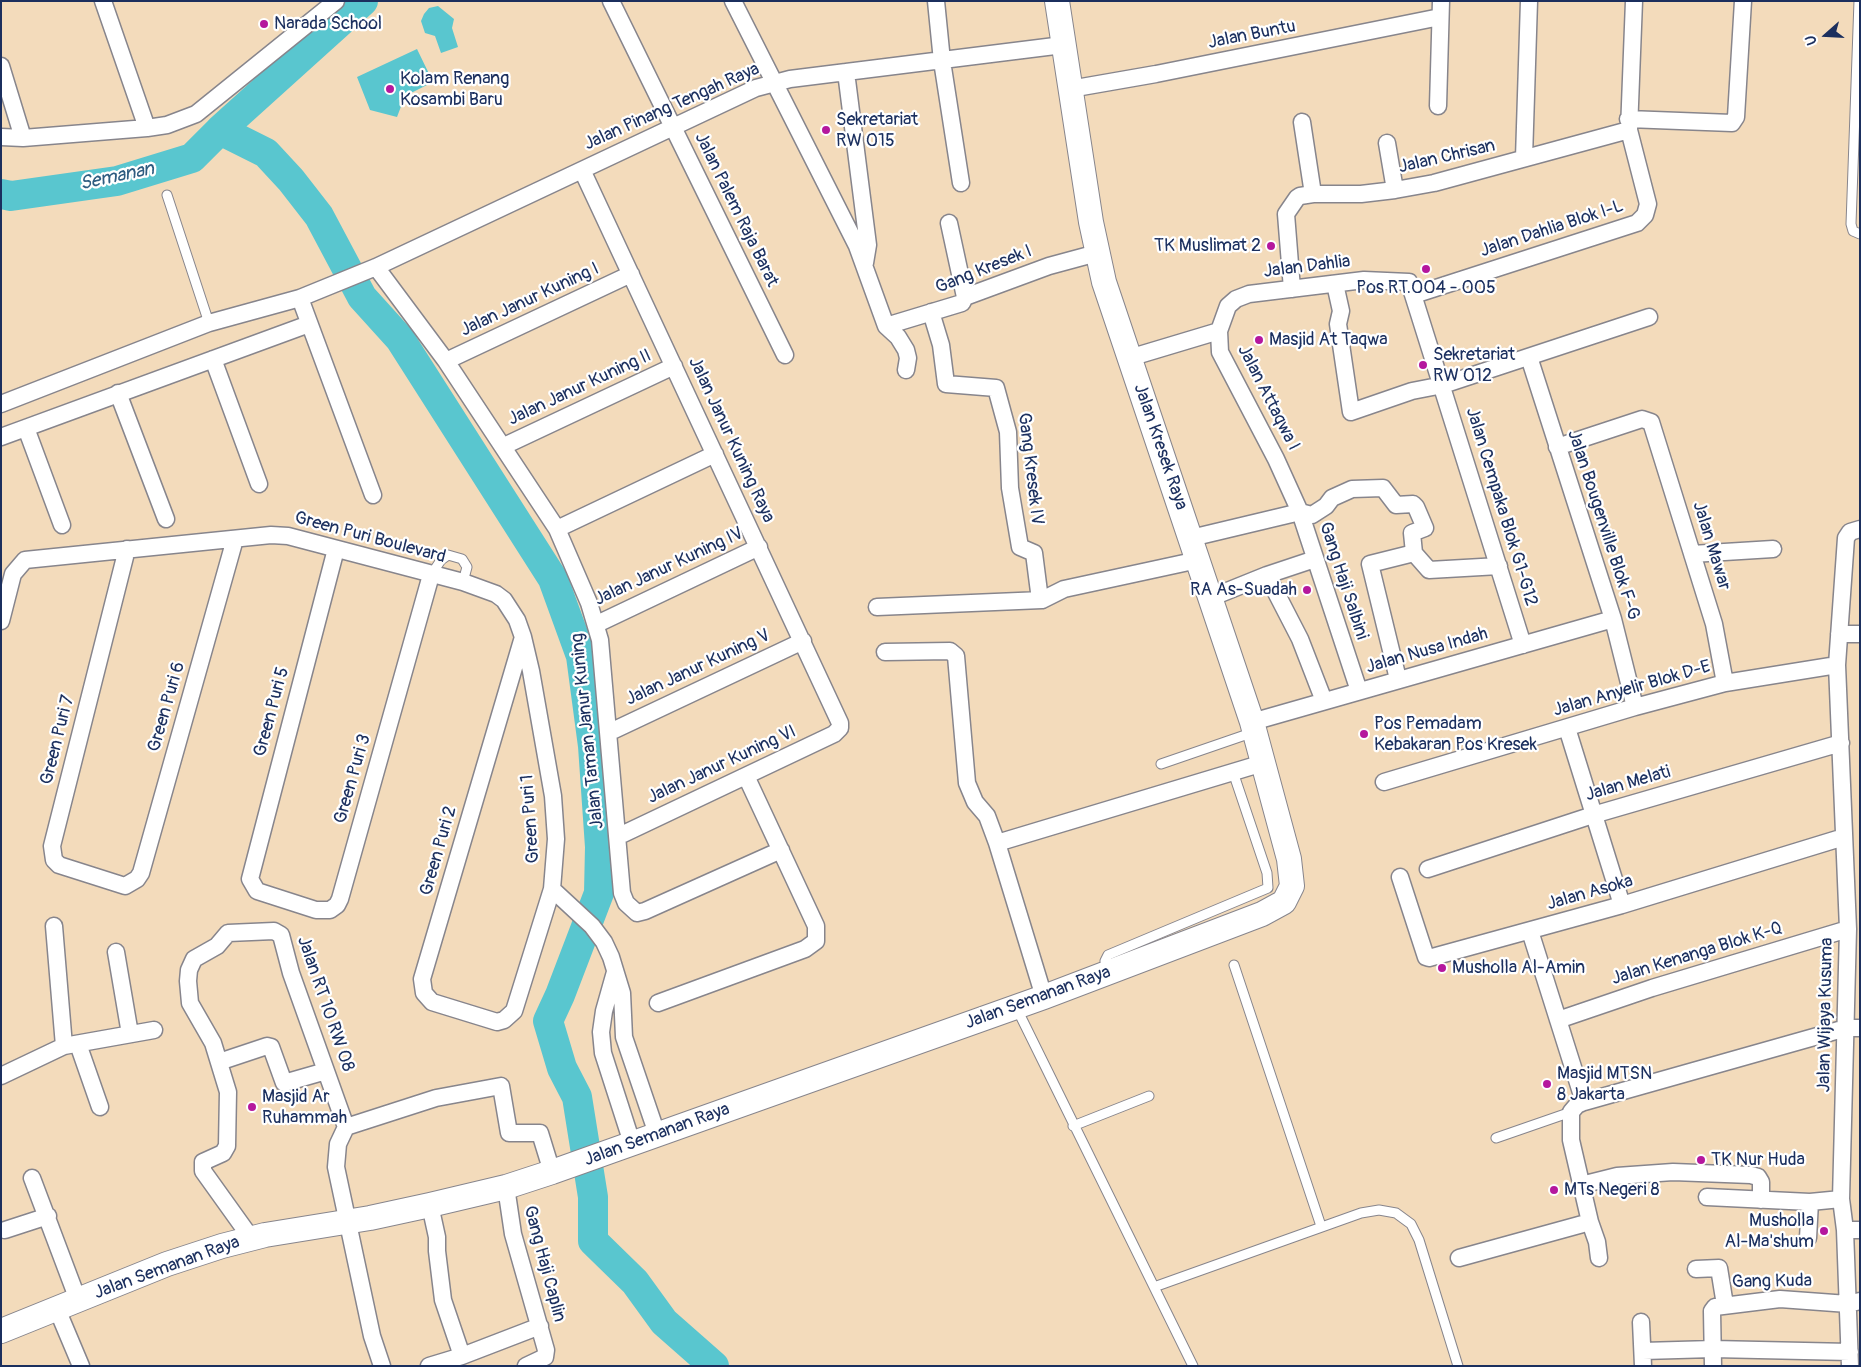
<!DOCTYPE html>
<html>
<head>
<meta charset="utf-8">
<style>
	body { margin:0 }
	#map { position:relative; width:1861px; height:1367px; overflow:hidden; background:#f3dbbb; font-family:Pangolin,sans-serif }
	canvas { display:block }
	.frame { position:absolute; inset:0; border:2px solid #1b2f5e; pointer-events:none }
	.north { position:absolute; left:1801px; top:10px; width:50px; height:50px; -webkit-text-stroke:4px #fff; paint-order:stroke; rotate:251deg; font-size:14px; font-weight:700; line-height:20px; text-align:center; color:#1b2f5e }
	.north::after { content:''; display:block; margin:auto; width:18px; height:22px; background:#1b2f5e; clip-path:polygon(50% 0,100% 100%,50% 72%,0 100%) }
</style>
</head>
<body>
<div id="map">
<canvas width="1861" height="1367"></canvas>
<div class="frame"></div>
<div class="north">U</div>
</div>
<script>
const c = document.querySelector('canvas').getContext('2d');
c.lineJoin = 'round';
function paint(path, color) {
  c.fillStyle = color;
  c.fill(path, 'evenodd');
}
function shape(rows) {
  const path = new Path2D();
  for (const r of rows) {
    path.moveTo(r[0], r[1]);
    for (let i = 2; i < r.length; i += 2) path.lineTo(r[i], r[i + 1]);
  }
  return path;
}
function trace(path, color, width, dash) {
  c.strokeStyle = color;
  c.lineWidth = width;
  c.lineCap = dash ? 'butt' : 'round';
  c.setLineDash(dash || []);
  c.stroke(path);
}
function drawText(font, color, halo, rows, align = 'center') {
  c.font = font + ' Pangolin,sans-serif';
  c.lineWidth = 4.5;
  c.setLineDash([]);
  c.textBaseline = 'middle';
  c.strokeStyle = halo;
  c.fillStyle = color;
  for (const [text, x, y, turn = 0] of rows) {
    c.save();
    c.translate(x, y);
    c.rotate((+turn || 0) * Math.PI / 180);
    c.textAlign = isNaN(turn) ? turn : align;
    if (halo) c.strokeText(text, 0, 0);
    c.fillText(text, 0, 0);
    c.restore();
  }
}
const water = shape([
	[438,6,454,19,452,28,458,47,441,53,435,36,425,33,421,21,424,14,429,8],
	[417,49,433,82,405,96,397,117,370,110,357,77]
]);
const river = shape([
	[363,1,220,130,266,153,291,180,319,216,362,297,400,339,553,579,581,656,593,746,600,847,599,893,560,995,548,1021,562,1068,577,1097,593,1197,593,1241,635,1282,664,1322,714,1366],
	[1,194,11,196,117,181,192,158,220,130]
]);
const lane = shape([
	[1859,1,1851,224,1853,231,1860,234],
	[167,195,209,323],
	[431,575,441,560,448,555,462,559,467,567,463,582],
	[1161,764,1254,732],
	[1234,965,1321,1226],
	[1110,972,1105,961,1108,955,1268,888,1267,873,1233,772],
	[1016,1007,1193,1366],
	[1073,1126,1149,1096],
	[1496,1138,1571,1112],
	[1154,1287,1361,1213,1379,1210,1396,1213,1411,1224,1419,1240,1458,1366]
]);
const street = shape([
	[103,1,147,128],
	[611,1,785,355],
	[733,1,857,246,886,326,898,337,906,350,908,358,906,370],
	[936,1,942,61,961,183],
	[1,66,23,138],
	[846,72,868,245,865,263],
	[1070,89,1156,74,1440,17],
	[1438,106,1441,1],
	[1628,119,1732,123,1736,117,1743,1],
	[1302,122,1313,194],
	[1,137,23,138,147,128,167,125,196,114,336,1],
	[1387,143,1395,190,1434,183,1629,130],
	[1524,158,1529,1],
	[582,170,840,723,840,728,834,734,619,836],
	[949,223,965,297],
	[376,267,446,361,557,529,589,603,600,640,622,893,626,903,637,913,645,911,781,850],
	[1335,284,1341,311,1338,324,1351,412,1412,391,1443,385,1649,317],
	[1292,289,1286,214,1297,198,1300,196,1313,194,1361,194,1395,190],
	[1414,295,1637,223,1645,215,1648,204,1629,130,1634,1],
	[300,298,373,495],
	[931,312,941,345,946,384,996,388,1008,432,1010,488,1020,547,1034,553,1039,592,1042,600,1064,589,1198,560],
	[886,326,962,303,965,297,1049,266,1097,253],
	[1529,357,1613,619,1635,707],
	[1129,358,1219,331],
	[213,359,259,484],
	[446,361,631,274],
	[118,393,166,519],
	[1,404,209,323,300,298,376,267,756,88,790,79,1063,45],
	[26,428,62,525],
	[1,437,309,324],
	[504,446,674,366],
	[1557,447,1642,419,1651,422,1714,624,1725,683],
	[557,529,715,454],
	[1191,538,1300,512,1312,515,1326,506,1332,498,1352,489,1383,488,1396,505,1413,504,1416,507,1425,528,1412,533,1414,553,1429,570,1499,566],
	[127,549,52,846,54,860,59,865,125,886,137,879,141,873,235,539],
	[336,549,250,879,257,891,316,910,330,910,337,905,340,899,431,575],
	[1692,554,1773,549],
	[1267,575,1300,639,1324,701],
	[1210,598,1267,575,1315,559],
	[877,607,1042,600],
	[1,621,13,574,25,560,271,535,288,536,463,582,496,594,504,600,517,620,523,637,531,671,553,796,556,839,552,889,514,1011,504,1020,497,1022,432,1002,424,993,422,979,523,637],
	[597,624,759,547],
	[1839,634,1860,634],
	[885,652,950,651,956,656,967,783,975,802,987,816,997,843,1044,997],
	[1398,679,1370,564,1414,553],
	[1359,691,1300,512,1276,459,1220,352,1219,331,1228,306,1236,299,1249,294,1364,280,1409,282,1523,645],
	[1252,722,1613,619],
	[1567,728,1622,905],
	[610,732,803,641],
	[1384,782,1635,707,1725,683,1837,665],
	[997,843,1263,763],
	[1428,869,1593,815,1841,743],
	[1400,877,1426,957,1429,958,1622,905,1844,837],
	[552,889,592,926,604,942,611,957,622,993,624,1037,657,1134],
	[54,926,64,1046],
	[1530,931,1584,1102,1846,1028,1860,1028],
	[116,952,130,1034],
	[615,972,604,1011,601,1032,603,1053,632,1143],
	[658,1003,805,949,816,941,816,926,746,776],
	[1558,1020,1652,988,1848,929],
	[78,1044,100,1107],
	[219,1062,267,1046,271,1047,284,1083,326,1071],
	[1,1076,64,1046,154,1030],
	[346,1127,436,1098,501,1086,509,1133,540,1133,552,1172],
	[32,1178,78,1300],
	[1581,1185,1617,1176,1673,1172,1751,1175,1758,1177,1761,1182,1761,1200],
	[506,1187,513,1234,546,1350,545,1357,526,1366],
	[1707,1197,1810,1202],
	[430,1205,437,1237,437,1251,443,1300,462,1356,540,1326],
	[1590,1222,1597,1242,1599,1258],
	[5,1230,48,1216],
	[1845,1230,1860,1230],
	[251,1238,203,1171,203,1162,223,1153,227,1146,228,1092,213,1043,190,1003,188,981,189,970,194,959,217,946,228,933,274,931,281,935,291,973,346,1127,338,1144,336,1167,372,1336,382,1366],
	[1808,1238,1810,1202,1841,1199],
	[1459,1258,1590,1222,1571,1140,1571,1112,1577,1105,1584,1102],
	[1696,1269,1719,1268,1725,1305],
	[57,1309,81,1366],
	[1641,1322,1643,1366],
	[1643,1351,1713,1349,1850,1352],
	[429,1366,462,1356],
	[1713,1366,1712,1311,1715,1307,1780,1299,1848,1304,1860,1301],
	[1850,1366,1845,1230,1841,1199,1848,929,1837,665,1846,538,1850,532,1860,529]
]);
const secondary = shape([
	[1,1331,167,1264,222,1246,265,1235,370,1218,430,1205,506,1187,552,1172,1044,997,1262,914,1284,902,1292,886,1289,859,1252,722,1104,282,1091,222,1057,1]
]);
const markers = [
	[264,24,5,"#b5179e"],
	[390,89,5,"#b5179e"],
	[826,130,5,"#b5179e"],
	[1271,246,5,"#b5179e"],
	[1426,269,5,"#b5179e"],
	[1259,340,5,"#b5179e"],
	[1423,365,5,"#b5179e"],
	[1307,590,5,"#b5179e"],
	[1364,734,5,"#b5179e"],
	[1442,968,5,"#b5179e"],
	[1547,1084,5,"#b5179e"],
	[252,1107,5,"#b5179e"],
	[1701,1160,5,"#b5179e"],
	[1554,1190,5,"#b5179e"],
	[1824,1231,5,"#b5179e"]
];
const poiNames = [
	["Narada School",274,24],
	["Kolam Renang",400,79],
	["Kosambi Baru",400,100],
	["Sekretariat",836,120],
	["RW 015",836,141],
	["TK Muslimat 2",1261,246,"right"],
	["Pos RT.004 - 005",1426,288,"center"],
	["Masjid At Taqwa",1269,340],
	["Sekretariat",1433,355],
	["RW 012",1433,376],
	["RA As-Suadah",1297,590,"right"],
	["Pos Pemadam",1374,724],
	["Kebakaran Pos Kresek",1374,745],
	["Musholla Al-Amin",1452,968],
	["Masjid MTSN",1557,1074],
	["8 Jakarta",1557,1095],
	["Masjid Ar",262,1097],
	["Ruhammah",262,1118],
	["TK Nur Huda",1711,1160],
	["MTs Negeri 8",1564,1190],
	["Musholla",1814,1221,"right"],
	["Al-Ma'shum",1814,1242,"right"]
];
const streetNames = [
	["Jalan Buntu",1252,35,-11],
	["Jalan Pinang Tengah Raya",672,107,-24],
	["Jalan Chrisan",1447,157,-13],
	["Jalan Palem Raja Barat",736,210,64],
	["Jalan Dahlia Blok I-L",1552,229,-18],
	["Jalan Dahlia",1307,267,-7],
	["Gang Kresek I",984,270,-22],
	["Jalan Janur Kuning I",530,300,-25],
	["Jalan Janur Kuning II",580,388,-25],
	["Jalan Attaqwa I",1268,398,63],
	["Jalan Janur Kuning Raya",731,440,65],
	["Jalan Kresek Raya",1160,447,71],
	["Gang Kresek IV",1030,469,83],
	["Jalan Cempaka Blok G1-G12",1501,507,73],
	["Jalan Bougenville Blok F-G",1603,525,72],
	["Green Puri Boulevard",370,538,15],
	["Jalan Mawar",1711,546,73],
	["Jalan Janur Kuning IV",669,567,-25],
	["Gang Haji Salbini",1343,581,72],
	["Jalan Nusa Indah",1427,651,-16],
	["Jalan Janur Kuning V",698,668,-25],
	["Jalan Anyelir Blok D-E",1632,689,-16],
	["Green Puri 6",167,707,-74],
	["Green Puri 5",272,712,-75],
	["Jalan Taman Janur Kuning",588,731,-96],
	["Green Puri 7",58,740,-76],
	["Jalan Janur Kuning VI",722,765,-25],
	["Green Puri 3",353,779,-74],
	["Jalan Melati",1628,784,-16],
	["Green Puri 1",531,819,-94],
	["Green Puri 2",439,851,-74],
	["Jalan Asoka",1590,893,-16],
	["Jalan Kenanga Blok K-Q",1697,954,-17],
	["Jalan Semanan Raya",1038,998,-20],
	["Jalan RT 10 RW 08",325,1004,71],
	["Jalan Wijaya Kusuma",1826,1015,-89],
	["Jalan Semanan Raya",657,1135,-20],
	["Gang Haji Caplin",544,1264,75],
	["Jalan Semanan Raya",167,1268,-20],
	["Gang Kuda",1772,1282,-1]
];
const waterNames = [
	["Semanan",117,177,-12]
];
paint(water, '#59c6cf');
trace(river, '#59c6cf', 30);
trace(lane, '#87858c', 11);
trace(street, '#87858c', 19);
trace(secondary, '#87858c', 26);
trace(lane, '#fff', 9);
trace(street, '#fff', 16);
trace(secondary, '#fff', 24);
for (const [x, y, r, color] of markers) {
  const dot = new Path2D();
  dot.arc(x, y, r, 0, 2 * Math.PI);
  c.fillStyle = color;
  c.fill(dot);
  trace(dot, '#fff', 2);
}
drawText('18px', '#1b2f5e', '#fff', poiNames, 'left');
drawText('18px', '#1b2f5e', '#fff', streetNames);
drawText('italic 19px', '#2e5c80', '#fff', waterNames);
</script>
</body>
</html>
